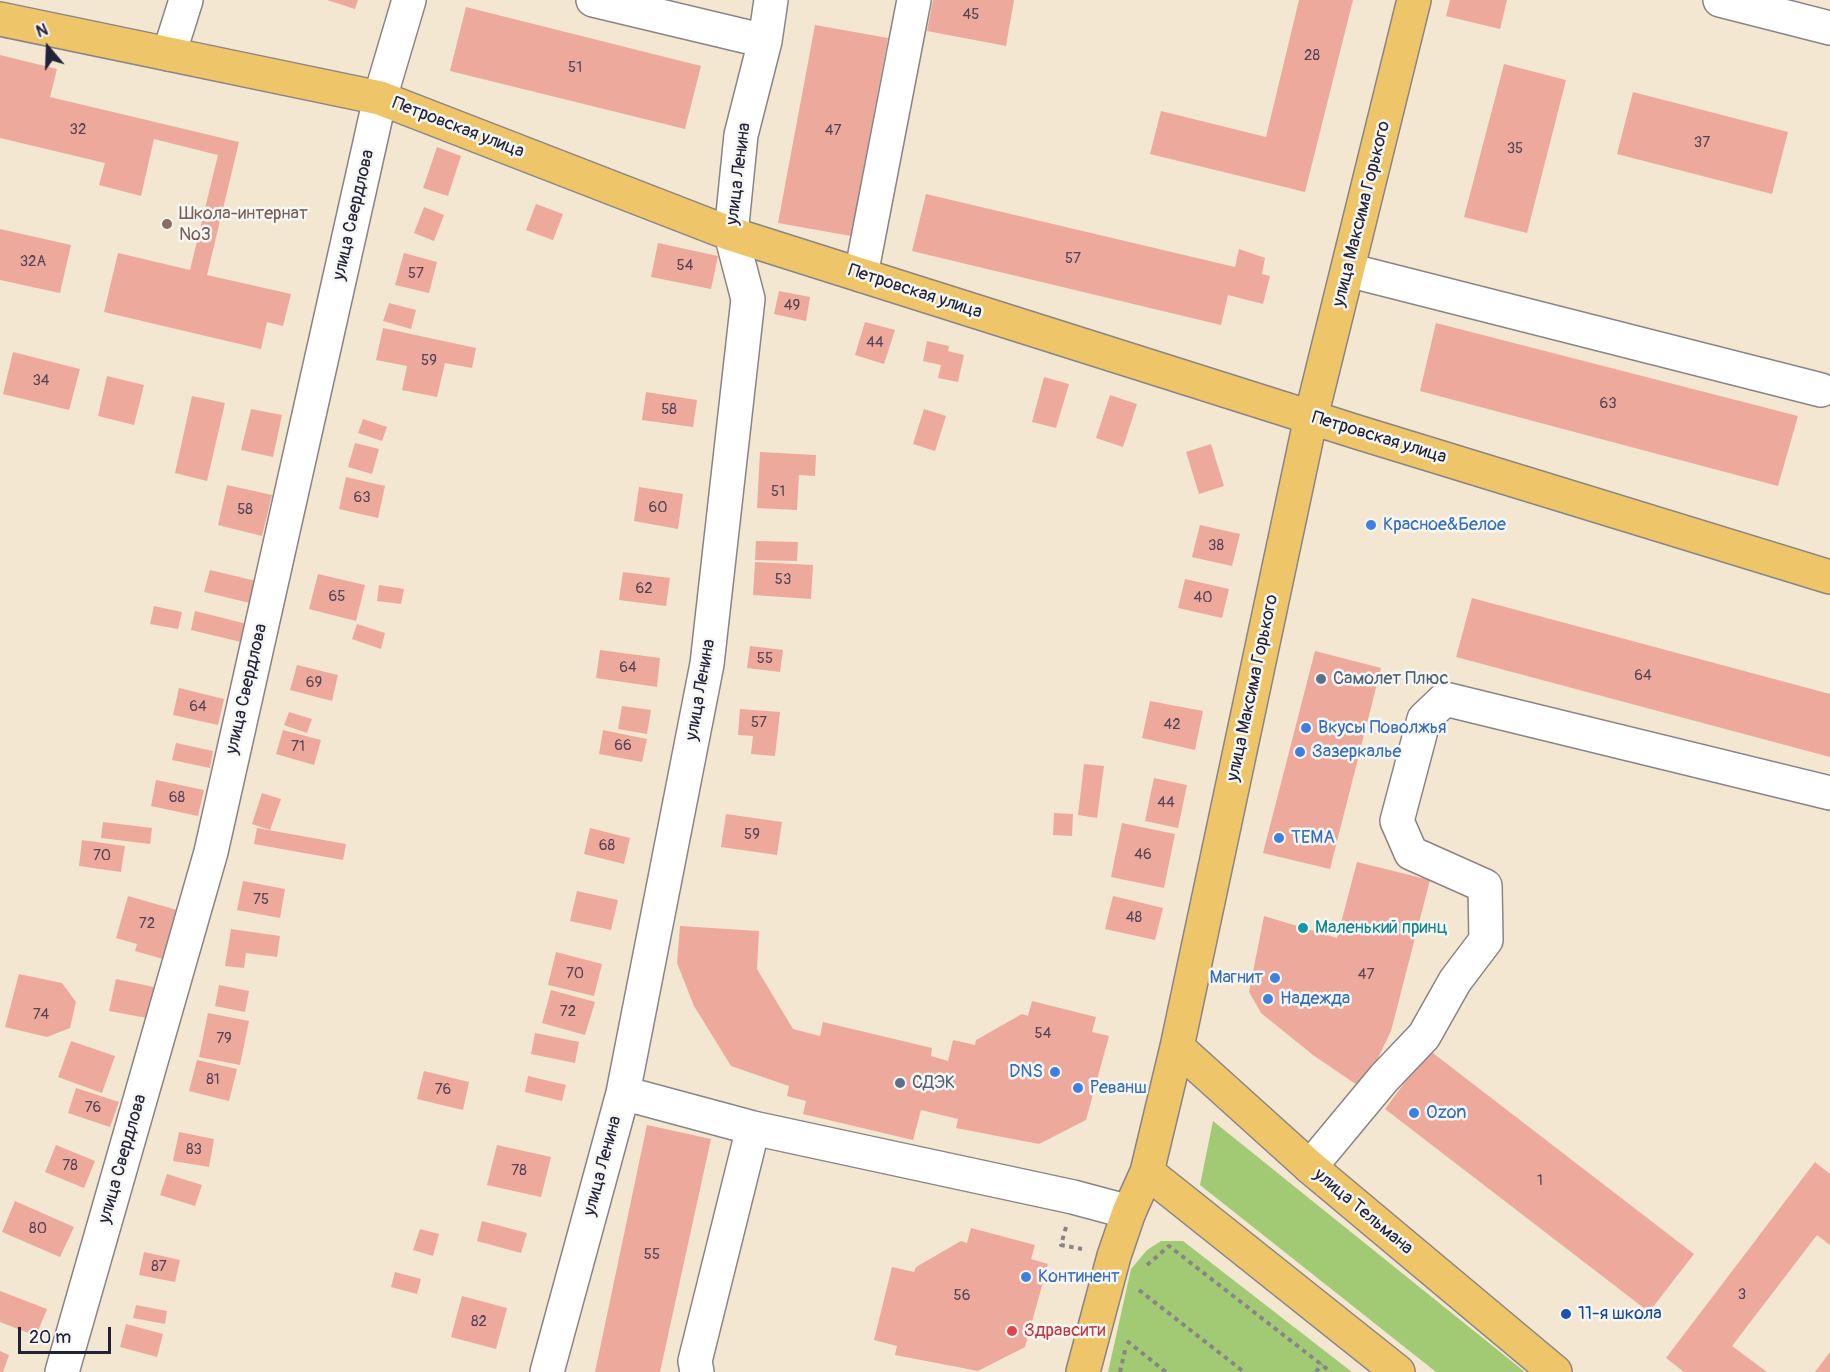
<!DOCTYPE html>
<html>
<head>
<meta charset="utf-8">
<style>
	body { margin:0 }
	#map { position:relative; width:1830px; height:1372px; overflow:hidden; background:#f3e7d2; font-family:Pangolin,sans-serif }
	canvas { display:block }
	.north { position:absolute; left:18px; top:18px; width:60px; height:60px; -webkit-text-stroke:4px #f6f6f2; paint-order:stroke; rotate:341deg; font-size:16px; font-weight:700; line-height:24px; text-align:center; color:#22223b }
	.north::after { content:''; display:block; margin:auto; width:21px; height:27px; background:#22223b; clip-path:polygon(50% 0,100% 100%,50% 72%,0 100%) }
	.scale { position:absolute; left:18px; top:1327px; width:93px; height:27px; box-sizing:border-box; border:3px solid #22223b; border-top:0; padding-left:8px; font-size:18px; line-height:21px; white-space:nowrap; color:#22223b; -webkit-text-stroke:4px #f6f6f2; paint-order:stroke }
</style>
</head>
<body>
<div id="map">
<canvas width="1830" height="1372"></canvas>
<div class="north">N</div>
<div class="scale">20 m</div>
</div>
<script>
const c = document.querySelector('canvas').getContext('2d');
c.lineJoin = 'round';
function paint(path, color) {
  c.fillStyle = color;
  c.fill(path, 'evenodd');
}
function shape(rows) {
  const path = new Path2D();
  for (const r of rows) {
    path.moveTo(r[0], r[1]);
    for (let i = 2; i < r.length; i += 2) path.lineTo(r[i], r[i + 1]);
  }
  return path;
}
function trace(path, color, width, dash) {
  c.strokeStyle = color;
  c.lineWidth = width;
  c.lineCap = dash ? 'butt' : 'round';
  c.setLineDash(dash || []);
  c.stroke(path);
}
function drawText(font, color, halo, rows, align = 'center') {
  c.font = font + ' Pangolin,sans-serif';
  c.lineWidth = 5;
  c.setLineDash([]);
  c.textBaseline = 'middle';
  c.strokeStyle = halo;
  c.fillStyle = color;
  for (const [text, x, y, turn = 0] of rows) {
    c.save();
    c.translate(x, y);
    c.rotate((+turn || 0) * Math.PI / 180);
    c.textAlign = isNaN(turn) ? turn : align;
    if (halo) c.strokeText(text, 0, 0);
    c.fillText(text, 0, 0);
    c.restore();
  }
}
const green = shape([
	[1213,1121,1525,1372,1436,1372,1200,1185],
	[1161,1241,1183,1241,1352,1372,1108,1372,1131,1269,1147,1250]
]);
const building = shape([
	[327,0,358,0,355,9],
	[933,0,1014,0,1006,46,927,31],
	[1299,0,1353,0,1305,192,1150,154,1161,111,1266,137],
	[1450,0,1507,0,1500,29,1446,16],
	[466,7,701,66,685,129,450,71],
	[815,25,888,38,851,236,778,223],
	[0,55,57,69,50,97,239,142,207,275,291,294,283,326,267,322,261,349,104,312,118,253,190,270,218,155,154,139,141,196,99,185,105,163,0,138],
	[1504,64,1566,80,1527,233,1464,217],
	[1633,92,1788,132,1772,194,1617,154],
	[437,147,461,156,448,196,423,188],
	[926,194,1235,267,1239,249,1265,258,1262,274,1270,276,1263,304,1228,295,1221,325,912,251],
	[536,204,563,214,553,240,526,230],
	[424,207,444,215,434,241,414,233],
	[0,229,71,245,60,293,0,280],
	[658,243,718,256,711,289,651,277],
	[404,253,437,262,429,293,395,285],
	[779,291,810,297,806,321,774,314],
	[389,303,416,310,411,329,383,321],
	[865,322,895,330,884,364,855,355],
	[1436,323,1798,416,1778,486,1420,391],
	[383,328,476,348,472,368,445,363,437,397,402,390,407,366,376,360],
	[927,341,949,346,948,351,964,355,958,382,938,378,941,365,923,361],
	[13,352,80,369,69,410,3,394],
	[107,376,144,385,134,425,98,416],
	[1044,377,1069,384,1056,428,1032,422],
	[646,392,697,400,693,427,642,420],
	[1110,395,1137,404,1123,447,1096,438],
	[192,396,225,403,207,481,175,473],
	[251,409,282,415,273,457,241,450],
	[924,409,946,416,935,451,913,444],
	[363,419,387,427,382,441,358,433],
	[355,443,379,449,372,474,348,467],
	[1211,444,1224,486,1199,494,1186,452],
	[760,452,816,455,815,476,799,475,797,510,757,508],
	[346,477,385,486,378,518,339,509],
	[227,485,272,495,262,536,218,525],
	[639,487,683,494,678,529,634,521],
	[1200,525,1240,534,1232,566,1192,557],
	[756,541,798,542,797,561,755,560],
	[755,562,813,565,811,599,753,595],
	[210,570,256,581,250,603,204,592],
	[623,572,670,578,666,606,619,600],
	[318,574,365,585,356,621,309,609],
	[1185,579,1229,589,1222,618,1178,608],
	[379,585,404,589,401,604,377,601],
	[1472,598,1830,694,1830,757,1456,657],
	[154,606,182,612,178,629,150,624],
	[195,611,247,624,241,642,191,630],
	[357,624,385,633,381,649,352,639],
	[750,646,783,650,780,672,747,668],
	[600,650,660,658,657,687,596,678],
	[1315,651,1381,668,1330,869,1263,853],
	[297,665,338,675,332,701,290,690],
	[179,688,224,699,218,725,173,715],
	[1150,701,1203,711,1195,750,1142,738],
	[622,706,651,710,647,734,618,729],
	[740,709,780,712,775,756,751,754,753,736,738,735],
	[289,712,312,719,307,733,284,725],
	[283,730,321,740,314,765,276,754],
	[603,730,647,739,642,762,599,754],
	[176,743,213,751,210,768,172,760],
	[1084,764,1104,766,1097,818,1078,815],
	[1154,778,1187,785,1178,828,1145,821],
	[156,780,204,790,198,816,151,806],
	[262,793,281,799,270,830,252,824],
	[1054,813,1073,814,1072,836,1053,835],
	[726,814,782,822,777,855,721,847],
	[103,822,152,828,150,844,101,838],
	[1122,823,1175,834,1164,888,1111,877],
	[257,828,346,844,343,860,254,844],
	[590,828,630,838,624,864,584,854],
	[82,840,125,846,121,872,79,866],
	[1357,862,1430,880,1391,1031,1363,1089,1313,1055,1261,1013,1249,992,1264,916,1337,938],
	[243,881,285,889,280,918,237,910],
	[577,891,618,900,611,930,570,921],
	[128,896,177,910,163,959,135,951,137,944,116,938],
	[1113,896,1163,908,1155,940,1105,929],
	[680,926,759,931,757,969,793,1029,820,1036,823,1022,932,1048,931,1056,948,1061,953,1040,975,1045,976,1040,1022,1014,1028,1016,1032,1001,1096,1017,1092,1032,1109,1036,1086,1120,1039,1144,956,1128,958,1119,921,1110,913,1140,803,1114,806,1101,787,1096,789,1086,731,1066,694,1006,677,963],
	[231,929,280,936,277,957,246,953,244,968,225,966],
	[556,952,602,964,594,996,548,985],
	[19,974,62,983,76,1002,70,1028,47,1037,5,1027],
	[116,979,154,987,147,1018,109,1011],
	[219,985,249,991,245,1012,215,1006],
	[551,990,595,1002,585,1035,542,1023],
	[208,1013,249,1021,240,1065,199,1057],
	[535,1033,579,1042,575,1063,531,1054],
	[71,1041,115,1056,102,1093,58,1077],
	[1429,1050,1694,1254,1649,1312,1385,1109],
	[197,1060,237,1069,229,1101,189,1091],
	[424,1071,469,1082,463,1110,417,1099],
	[528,1076,566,1085,562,1101,525,1092],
	[76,1088,119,1102,110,1127,68,1113],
	[647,1125,711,1139,660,1372,595,1372],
	[179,1132,214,1139,209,1167,173,1161],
	[56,1145,95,1161,84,1188,45,1172],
	[497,1145,551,1157,541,1197,487,1185],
	[1815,1162,1830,1174,1830,1245,1817,1235,1732,1346,1767,1372,1684,1372,1666,1358],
	[167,1174,202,1185,195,1206,160,1195],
	[15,1201,74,1227,60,1257,2,1232],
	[482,1221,527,1233,521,1253,477,1241],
	[971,1228,1035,1245,1031,1259,1048,1264,1025,1347,978,1371,895,1355,897,1346,874,1340,892,1267,914,1272,916,1267,961,1241,967,1243],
	[420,1229,439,1234,433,1256,413,1250],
	[144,1252,180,1260,175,1282,139,1275],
	[395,1272,421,1279,417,1294,391,1287],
	[0,1291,47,1309,36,1336,0,1322],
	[462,1296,507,1308,496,1349,451,1337],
	[136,1305,167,1311,165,1324,133,1318],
	[126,1324,163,1334,157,1357,120,1347],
	[0,1351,9,1355,3,1372,0,1372],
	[1830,1352,1830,1372,1815,1372]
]);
const path = shape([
	[1066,1227,1061,1245,1082,1249],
	[1147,1265,1169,1246,1331,1372],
	[1139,1290,1244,1372],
	[1127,1341,1166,1372],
	[1120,1372,1126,1346],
	[1316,1372,1322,1364]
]);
const minor = shape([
	[593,0,765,41],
	[1720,0,1830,28],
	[169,54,186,0],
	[1348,270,1821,390],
	[861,275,914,0],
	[623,1093,753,1128,1073,1197,1129,1212],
	[1310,1167,1384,1078,1424,1036,1455,981,1486,940,1485,886,1411,853,1397,821,1424,719,1445,699,1830,793],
	[62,1372,211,852,380,98,409,0],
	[547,1372,623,1093,707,664,748,299,731,234,741,135,765,41,771,0],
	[697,1372,695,1361,753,1128]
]);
const major = shape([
	[0,19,380,98,731,234,1357,432,1830,577],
	[1177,1047,1310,1167,1555,1372],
	[1147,1172,1398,1372],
	[1083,1372,1114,1256,1129,1212,1147,1172,1177,1047,1311,417,1414,0]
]);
const markers = [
	[167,224,6,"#8d6e63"],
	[1371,525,6,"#3f7fe0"],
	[1321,679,6,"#5c6f8a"],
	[1306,728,6,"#3f7fe0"],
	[1300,752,6,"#3f7fe0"],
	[1279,838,6,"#3f7fe0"],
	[1303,928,6,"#0f9aa8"],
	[1275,978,6,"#3f7fe0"],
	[1268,999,6,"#3f7fe0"],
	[1055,1072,6,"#3f7fe0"],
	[900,1083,6,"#5c6f8a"],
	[1078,1088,6,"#3f7fe0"],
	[1414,1113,6,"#3f7fe0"],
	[1026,1277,6,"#3f7fe0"],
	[1566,1314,6,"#1a4fb4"],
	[1012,1331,6,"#e0444e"]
];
const numberNames = [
	["45",971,15],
	["28",1312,56],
	["51",575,68],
	["32",78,130],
	["47",833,131],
	["37",1702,143],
	["35",1515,149],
	["57",1073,259],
	["32А",33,262],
	["54",685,266],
	["57",416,274],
	["49",792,306],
	["44",875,343],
	["59",429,361],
	["34",41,381],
	["63",1608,404],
	["58",669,410],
	["51",778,492],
	["63",362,498],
	["60",658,508],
	["58",245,510],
	["38",1216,546],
	["53",783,580],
	["62",644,589],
	["65",337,597],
	["40",1203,598],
	["55",765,659],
	["64",628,668],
	["64",1643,676],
	["69",314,683],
	["64",198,707],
	["57",759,723],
	["42",1172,725],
	["66",623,746],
	["71",298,747],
	["68",177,798],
	["44",1166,803],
	["59",752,835],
	["68",607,846],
	["46",1143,855],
	["70",102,856],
	["75",261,900],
	["48",1134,918],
	["72",147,924],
	["70",575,974],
	["47",1366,975],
	["72",568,1012],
	["74",41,1015],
	["54",1043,1034],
	["79",224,1039],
	["81",213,1080],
	["76",443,1090],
	["76",93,1108],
	["83",194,1150],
	["78",70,1166],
	["78",519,1171],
	["1",1540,1181],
	["80",38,1229],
	["55",652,1255],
	["87",159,1267],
	["3",1742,1295],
	["56",962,1296],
	["82",479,1322]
];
const streetNames = [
	["Петровская улица",458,128,21],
	["улица Ленина",739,174,-83],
	["улица Максима Горького",1362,214,-76],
	["улица Свердлова",354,215,-77],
	["Петровская улица",915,292,18],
	["Петровская улица",1379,438,17],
	["улица Максима Горького",1253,688,-78],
	["улица Свердлова",247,689,-77],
	["улица Ленина",701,690,-80],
	["улица Свердлова",123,1159,-74],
	["улица Ленина",603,1166,-75],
	["улица Тельмана",1363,1212,40]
];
const educationNames = [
	["Школа-интернат",179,214],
	["№3",179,235]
];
const shopNames = [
	["Красное&Белое",1383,525],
	["Вкусы Поволжья",1318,728],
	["Зазеркалье",1312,752],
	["ТЕМА",1291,838],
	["Магнит",1263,978,"right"],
	["Надежда",1280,999],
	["DNS",1043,1072,"right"],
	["Реванш",1090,1088],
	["Ozon",1426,1113],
	["Континент",1038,1277]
];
const serviceNames = [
	["Самолет Плюс",1333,679],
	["СДЭК",912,1083]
];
const cultureNames = [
	["Маленький принц",1315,928]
];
const transitNames = [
	["11-я школа",1578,1314]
];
const healthNames = [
	["Здравсити",1024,1331]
];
paint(green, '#a2ca75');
paint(building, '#eea99d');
trace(minor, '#8a8486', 36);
trace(major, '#8a8486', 36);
trace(path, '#8a8486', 4, [4.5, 4.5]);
trace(minor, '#fff', 33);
trace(major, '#eec569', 33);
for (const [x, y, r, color] of markers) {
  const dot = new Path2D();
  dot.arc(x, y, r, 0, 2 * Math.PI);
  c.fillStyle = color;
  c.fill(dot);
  trace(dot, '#f6f6f2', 2);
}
drawText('15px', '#554454', null, numberNames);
drawText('18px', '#22223b', '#f6f6f2', streetNames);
drawText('18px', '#785e54', '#f6f6f2', educationNames, 'left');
drawText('18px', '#366cbe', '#f6f6f2', shopNames, 'left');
drawText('18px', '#4e5e75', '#f6f6f2', serviceNames, 'left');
drawText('18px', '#0d838f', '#f6f6f2', cultureNames, 'left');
drawText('18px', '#164399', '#f6f6f2', transitNames, 'left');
drawText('18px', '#be3a42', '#f6f6f2', healthNames, 'left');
</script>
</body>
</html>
